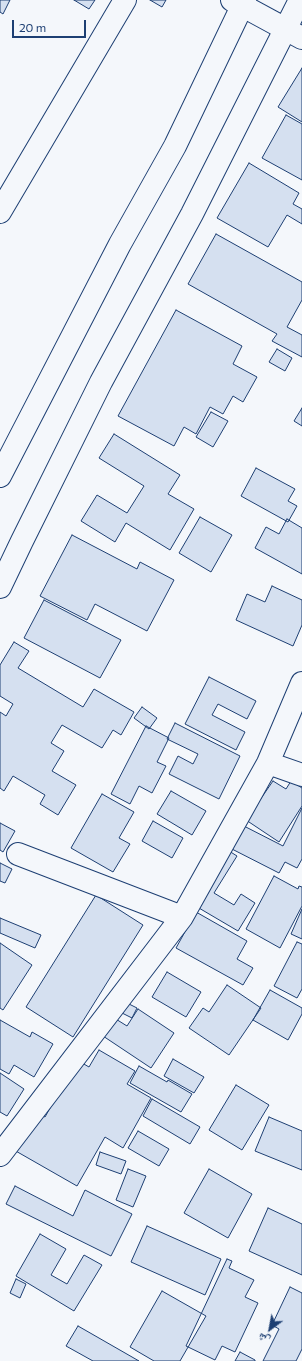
<!DOCTYPE html>
<html>
<head>
<meta charset="utf-8">
<style>
	body { margin:0 }
	#map { position:relative; width:302px; height:1361px; overflow:hidden; background:#f4f7fb; font-family:Commissioner,"Noto Naskh Arabic",sans-serif }
	canvas { display:block }
	.north { position:absolute; left:250px; top:1309px; width:40px; height:40px; -webkit-text-stroke:3px #f4f7fb; paint-order:stroke; rotate:212deg; font-size:11px; font-weight:700; line-height:16px; text-align:center; color:#1d3f73 }
	.north::after { content:''; display:block; margin:auto; width:14px; height:18px; background:#1d3f73; clip-path:polygon(50% 0,100% 100%,50% 72%,0 100%) }
	.scale { position:absolute; left:12px; top:20px; width:74px; height:18px; box-sizing:border-box; border:2px solid #1d3f73; border-top:0; padding-left:5px; font-size:12px; line-height:14px; white-space:nowrap; color:#1d3f73; -webkit-text-stroke:3px #f4f7fb; paint-order:stroke }
</style>
</head>
<body>
<div id="map">
<canvas width="302" height="1361"></canvas>
<div class="north">ش</div>
<div class="scale">20 m</div>
</div>
<script>
const c = document.querySelector('canvas').getContext('2d');
c.lineJoin = 'round';
function paint(path, color) {
  c.fillStyle = color;
  c.fill(path, 'evenodd');
}
function shape(rows) {
  const path = new Path2D();
  for (const r of rows) {
    path.moveTo(r[0], r[1]);
    for (let i = 2; i < r.length; i += 2) path.lineTo(r[i], r[i + 1]);
  }
  return path;
}
function trace(path, color, width, dash) {
  c.strokeStyle = color;
  c.lineWidth = width;
  c.lineCap = dash ? 'butt' : 'round';
  c.setLineDash(dash || []);
  c.stroke(path);
}
const building = shape([
	[0,0,10,0,3,14,0,12,0,0],
	[74,0,95,0,89,9,74,0],
	[150,0,166,0,162,7,150,0],
	[302,68,302,122,278,107,302,68],
	[286,115,302,124,302,180,262,158,286,115],
	[249,163,299,193,293,204,302,209,302,224,287,215,268,247,217,218,249,163],
	[216,234,302,282,302,300,287,327,302,335,302,357,272,341,277,334,188,284,216,234],
	[176,310,242,346,233,364,257,377,243,402,233,396,223,414,210,407,196,434,184,427,174,446,118,416,176,310],
	[277,349,292,358,285,371,269,362,277,349],
	[302,408,302,426,294,421,302,408],
	[211,412,228,421,213,447,196,437,211,412],
	[114,434,180,475,168,494,194,509,170,550,126,523,115,542,81,521,97,495,127,513,144,486,99,458,114,434],
	[256,468,295,489,288,501,297,506,288,522,241,496,256,468],
	[200,517,232,535,211,572,179,553,200,517],
	[287,519,302,528,302,574,255,548,266,527,279,534,287,519],
	[72,535,137,569,140,562,174,580,147,631,95,604,87,620,40,596,72,535],
	[272,586,302,600,302,625,293,646,236,620,247,594,265,602,272,586],
	[44,600,121,640,100,678,24,638,44,600],
	[14,642,29,651,18,668,83,707,94,689,134,712,121,735,113,730,102,748,62,725,51,743,64,751,52,771,76,785,58,815,40,804,45,795,13,776,4,791,0,788,0,712,6,716,13,704,0,696,0,665,14,642],
	[209,677,256,701,247,719,218,704,212,715,245,732,236,750,185,724,209,677],
	[142,707,157,718,149,729,134,718,142,707],
	[175,723,240,756,219,799,169,774,178,756,193,764,198,754,167,739,175,723],
	[146,726,169,738,157,762,166,766,152,793,139,786,130,804,111,794,146,726],
	[273,781,286,789,291,781,302,788,302,806,279,842,246,820,273,781],
	[171,791,206,811,192,835,157,814,171,791],
	[102,794,134,812,119,838,130,844,113,872,71,848,102,794],
	[302,808,302,859,297,868,285,862,279,873,228,847,240,824,283,846,302,808],
	[153,821,183,838,172,858,142,841,153,821],
	[0,823,15,831,3,852,0,850,0,823],
	[221,846,237,856,214,893,234,905,241,894,255,903,238,931,187,901,221,846],
	[0,863,12,869,5,883,0,881,0,863],
	[274,876,298,889,299,886,302,887,302,906,280,948,246,929,274,876],
	[96,895,143,925,73,1037,26,1007,96,895],
	[302,909,302,939,291,934,302,909],
	[196,912,247,941,237,959,253,968,243,985,176,948,196,912],
	[0,918,41,935,35,948,0,933,0,918],
	[297,942,302,944,302,989,297,998,274,986,297,942],
	[0,943,32,965,3,1010,0,1008,0,943],
	[167,972,201,992,186,1017,152,997,167,972],
	[227,985,261,1008,229,1055,189,1028,203,1008,209,1012,227,985],
	[270,990,302,1008,302,1014,288,1040,253,1020,270,990],
	[125,1002,137,1008,132,1018,120,1012,125,1002],
	[138,1009,174,1033,151,1068,100,1034,111,1016,127,1026,138,1009],
	[0,1020,30,1037,32,1032,53,1044,34,1077,14,1065,9,1074,0,1069,0,1020],
	[99,1050,135,1071,127,1084,151,1098,123,1148,105,1137,77,1186,14,1150,36,1112,45,1117,77,1060,89,1067,99,1050],
	[173,1059,204,1077,194,1093,164,1076,173,1059],
	[139,1066,167,1082,168,1080,192,1094,181,1112,130,1083,139,1066],
	[0,1073,24,1089,7,1116,0,1112,0,1073],
	[236,1085,269,1105,242,1150,209,1130,236,1085],
	[152,1099,200,1127,190,1144,143,1116,152,1099],
	[269,1117,302,1131,302,1170,255,1151,269,1117],
	[138,1131,169,1149,159,1166,128,1148,138,1131],
	[100,1152,126,1161,121,1174,96,1165,100,1152],
	[128,1169,146,1176,133,1207,116,1200,128,1169],
	[209,1169,252,1194,228,1238,184,1213,209,1169],
	[15,1186,73,1216,85,1190,132,1214,111,1256,6,1204,15,1186],
	[268,1208,302,1224,302,1275,249,1251,268,1208],
	[147,1226,221,1259,205,1295,131,1262,147,1226],
	[40,1234,66,1249,51,1275,67,1284,84,1255,102,1265,74,1311,16,1276,40,1234],
	[227,1259,232,1261,229,1268,254,1280,245,1297,258,1303,235,1352,222,1346,215,1360,186,1346,227,1259],
	[16,1279,26,1284,20,1298,10,1293,16,1279],
	[290,1287,302,1293,302,1349,296,1361,263,1361,279,1329,272,1325,290,1287],
	[162,1291,206,1316,180,1361,154,1361,130,1347,162,1291],
	[78,1326,139,1361,93,1361,66,1346,78,1326],
	[240,1352,255,1360,255,1361,235,1361,240,1352]
]);
const street = shape([
	[232,0,302,38],
	[0,212,125,0],
	[268,763,302,775],
	[18,854,182,917],
	[0,1155,182,917,268,763,302,683]
]);
const secondary = shape([
	[0,476,120,244,175,146,245,0],
	[0,587,22,541,101,382,192,214,300,0]
]);
paint(building, '#d5e0f0');
trace(building, '#1d3f73', 1);
trace(street, '#1d3f73', 24);
trace(secondary, '#1d3f73', 24);
trace(street, '#f4f7fb', 22);
trace(secondary, '#f4f7fb', 22);
</script>
</body>
</html>
